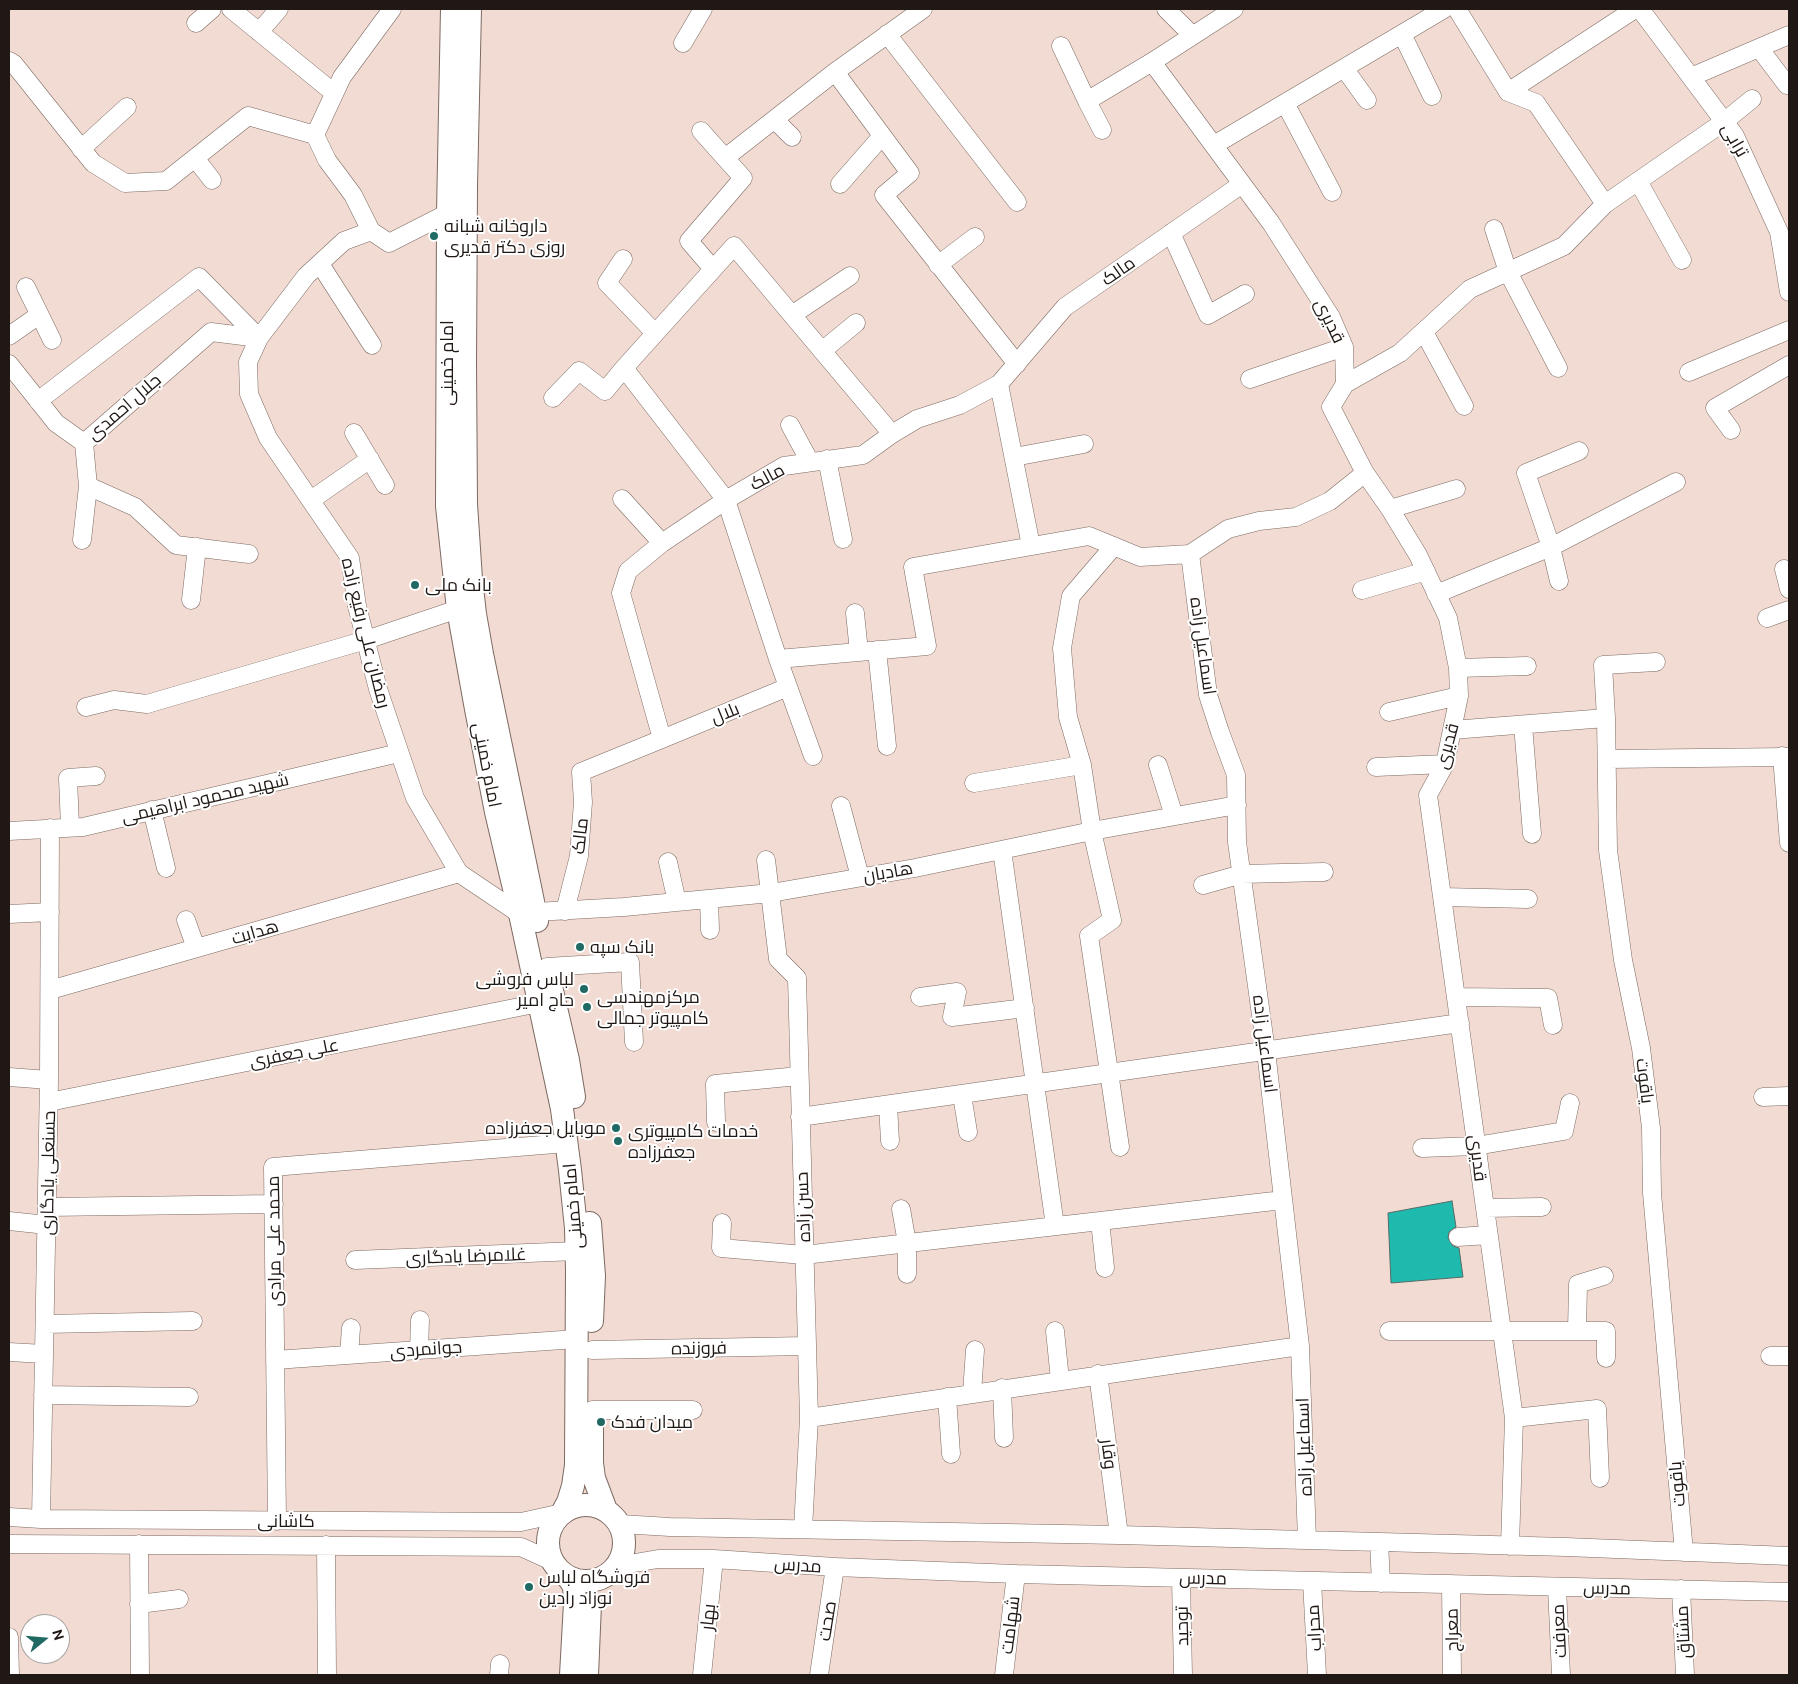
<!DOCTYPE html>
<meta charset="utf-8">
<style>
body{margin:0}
#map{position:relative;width:1798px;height:1684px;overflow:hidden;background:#f1dbd2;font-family:Ubuntu,sans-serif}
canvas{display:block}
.frame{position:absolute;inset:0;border:10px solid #201815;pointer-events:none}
.north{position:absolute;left:20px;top:1614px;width:50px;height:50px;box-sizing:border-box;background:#fff;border:1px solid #a6a3a1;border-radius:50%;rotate:73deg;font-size:14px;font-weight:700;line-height:20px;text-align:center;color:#201815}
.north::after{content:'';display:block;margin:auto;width:18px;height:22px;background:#206a63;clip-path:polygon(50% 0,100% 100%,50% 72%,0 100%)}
</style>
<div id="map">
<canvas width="1798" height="1684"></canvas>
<div class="frame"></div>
<div class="north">N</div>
</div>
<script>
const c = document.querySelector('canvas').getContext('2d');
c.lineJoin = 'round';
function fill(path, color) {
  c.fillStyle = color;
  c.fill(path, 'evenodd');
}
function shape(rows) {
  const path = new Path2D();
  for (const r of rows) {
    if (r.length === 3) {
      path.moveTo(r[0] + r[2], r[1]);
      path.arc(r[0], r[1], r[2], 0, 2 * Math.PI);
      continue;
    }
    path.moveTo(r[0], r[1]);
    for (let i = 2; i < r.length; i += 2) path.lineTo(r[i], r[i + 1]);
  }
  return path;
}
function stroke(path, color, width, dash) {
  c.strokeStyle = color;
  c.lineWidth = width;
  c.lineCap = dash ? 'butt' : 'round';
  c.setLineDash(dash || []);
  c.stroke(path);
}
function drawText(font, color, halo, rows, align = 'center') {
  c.font = font + ' Ubuntu,Cairo,sans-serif';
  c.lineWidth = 4;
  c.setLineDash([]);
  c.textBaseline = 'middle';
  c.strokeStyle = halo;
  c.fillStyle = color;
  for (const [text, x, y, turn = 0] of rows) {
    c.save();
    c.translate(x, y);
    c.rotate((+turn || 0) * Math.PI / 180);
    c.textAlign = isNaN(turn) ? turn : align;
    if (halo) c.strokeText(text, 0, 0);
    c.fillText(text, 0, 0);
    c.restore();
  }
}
const building = shape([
 [1452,1201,1456,1227,1449,1232,1448,1238,1453,1246,1459,1248,1463,1277,1391,1283,1388,1213,1452,1201]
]);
fill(building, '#1ebaad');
stroke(building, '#556b68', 1);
const minor = shape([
 [231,9,334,93],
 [1166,9,1192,35],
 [1457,9,1508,92,1536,103,1605,204],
 [1640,9,1735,136,1779,232,1789,292],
 [196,23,212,9],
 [259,32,279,9],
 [887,34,1017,202],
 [1402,34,1432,96],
 [683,43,703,9],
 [1061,46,1087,101],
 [1759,48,1787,85],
 [9,61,14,64,93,163,125,183,166,181,248,116,315,135],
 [1152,62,1271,223,1331,317,1344,347,1345,384,1331,407,1365,473,1390,509,1418,555,1448,618,1458,668,1459,696,1445,764,1428,795,1514,1418,1510,1546],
 [1344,68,1367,100],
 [835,72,923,9],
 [1691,77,1789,35],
 [1508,92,1635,9],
 [1285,103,1332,192],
 [775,120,792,137],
 [1102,130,1087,101,1152,62,1234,9],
 [701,131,743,178,689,241,713,269],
 [1214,145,1444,9],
 [81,149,127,107],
 [195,158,212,180],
 [725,158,835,72,910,173,884,195,1017,364],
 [1638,181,1682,260],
 [840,184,882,136],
 [448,213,389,243,371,231,344,241,306,276,259,338,248,362,249,394,268,438,350,558,357,606,378,689,415,798,459,873,520,914],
 [1494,229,1508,272,1558,368],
 [371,231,353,195,327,160,315,135,342,77,392,9],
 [1171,233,1208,315,1245,294],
 [623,259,607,283,655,333],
 [320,264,372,345],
 [938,265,975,237],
 [26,287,52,340],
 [792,315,850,276],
 [1424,332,1464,406],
 [9,336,39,315],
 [822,351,856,323],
 [9,364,56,423,84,443,211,332,259,338],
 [1689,372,1789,330],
 [1250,379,1344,347],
 [999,384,1031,546],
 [1345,384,1400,353,1470,289,1564,246,1605,204,1725,121,1752,99],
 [553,398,579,371,605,391,624,368],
 [38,401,199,277,259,338],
 [790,425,810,462],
 [1731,430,1715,408,1789,365],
 [354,433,385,485],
 [1014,457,1084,444],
 [827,459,843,539],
 [88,486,135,507,176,545,249,554],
 [622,499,662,543],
 [311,500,370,459],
 [1390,509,1456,489],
 [82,540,88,486,84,443],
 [1114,546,1071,596,1062,648,1068,717,1082,765,1092,831,1112,920,1089,936,1120,1147],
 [1190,554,1208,695,1220,732,1236,775,1237,842,1266,1051,1300,1346,1307,1540],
 [1784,569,1789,589],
 [1559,581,1551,547,1526,473,1579,451],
 [1362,590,1426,571],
 [1436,594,1551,547,1676,482],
 [191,600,197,547],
 [855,613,859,652],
 [1767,618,1789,610],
 [877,650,887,746],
 [778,659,927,646,913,567,1089,536,1140,557,1190,554,1228,529,1259,521,1296,517,1330,501,1365,473],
 [1656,662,1603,665,1606,718,1608,850,1623,960,1641,1048,1651,1128,1652,1193,1684,1552],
 [1458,668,1527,666],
 [86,707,114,700,147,704,366,640,458,609],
 [1389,712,1459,696],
 [1523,725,1532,834],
 [1452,730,1606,718],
 [662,739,788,687],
 [813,756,778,659,726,500,624,368,734,246,892,434],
 [1782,756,1789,843],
 [1607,759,1789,757],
 [1158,765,1174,816],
 [1376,767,1445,764],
 [974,783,1082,765],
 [841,806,860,877],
 [152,810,166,868],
 [70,827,68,778,96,776],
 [9,831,83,827,399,753],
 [1002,850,1055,1226],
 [766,860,778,959,797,978,809,1418,803,1529],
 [668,862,677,902],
 [1203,885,1242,874,1324,872],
 [1443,897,1528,899],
 [709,899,710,930],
 [565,911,579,856,583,802,581,772,662,739,621,593,628,571,662,543,726,500,784,466,863,455,892,434,917,419,960,405,999,384,1065,307,1242,184],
 [535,912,624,907,771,893,915,868,1092,831,1237,805],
 [9,914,50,912],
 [186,920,196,948],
 [547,967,630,962,634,1042],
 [50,990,459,873],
 [920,997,957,992,952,1017,1025,1008],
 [1456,997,1548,998,1553,1025],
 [9,1077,49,1080],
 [962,1095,968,1132],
 [1763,1097,1789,1096],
 [49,1102,539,1003],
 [888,1105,890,1141],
 [800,1117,1460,1023],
 [716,1122,715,1084,799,1076],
 [1422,1148,1476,1146,1564,1131,1570,1103],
 [47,1207,274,1204],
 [1485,1208,1542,1207],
 [901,1209,907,1243,907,1274],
 [9,1221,47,1225],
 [1100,1221,1105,1268],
 [722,1223,721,1248,804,1255,1283,1200],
 [1458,1237,1488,1235],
 [355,1260,577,1251],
 [45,1324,193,1321],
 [1055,1331,1060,1380],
 [1389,1331,1606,1331,1606,1358],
 [1577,1331,1578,1284,1604,1276],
 [419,1350,420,1320],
 [592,1350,806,1346],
 [9,1352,44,1354],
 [349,1355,351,1328],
 [1770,1356,1789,1356],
 [275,1360,577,1339],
 [1098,1374,1119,1535],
 [1002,1388,1004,1438],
 [972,1393,975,1350],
 [43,1395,189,1397],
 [947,1397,951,1454],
 [592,1410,693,1410],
 [809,1418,1300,1346],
 [1514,1418,1597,1409,1600,1478],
 [9,1517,41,1519,521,1522,562,1513],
 [41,1519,49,1080,50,828],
 [277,1521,273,1167,567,1143],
 [620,1524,670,1527,1119,1535,1566,1547,1789,1556],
 [1379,1542,1381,1583],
 [9,1544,521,1547,552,1561],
 [139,1544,140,1675],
 [326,1545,327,1675],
 [617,1566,658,1559,714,1559,835,1567,1016,1574,1789,1592],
 [1181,1578,1183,1675],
 [1312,1581,1317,1675],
 [1451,1584,1452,1675],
 [1557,1587,1561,1675],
 [1681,1589,1685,1675],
 [139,1604,179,1599],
 [9,1637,10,1675],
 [499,1675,500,1664],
 [702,1675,714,1559],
 [819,1675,835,1567],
 [1004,1675,1016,1574]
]);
const major = shape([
 [452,9,448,213,447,506,458,609,476,709,496,812,520,914,562,1109,570,1170,576,1228,577,1270,576,1465,573,1486,568,1502,562,1513],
 [470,9,466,186,465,364,466,504,471,579,475,614,482,654,537,921],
 [550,982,568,1060,574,1097],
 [590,1223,594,1276,592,1321],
 [592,1421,592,1463,594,1478,606,1510],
 [586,1543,38],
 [567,1576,574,1586,575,1603,571,1675],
 [587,1675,590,1604]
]);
stroke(minor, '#7d6a62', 19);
stroke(major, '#7d6a62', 24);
stroke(minor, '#fff', 18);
stroke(major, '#fff', 22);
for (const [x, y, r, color] of [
 [434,236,5,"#206a63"],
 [415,585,5,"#206a63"],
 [580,947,5,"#206a63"],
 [584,989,5,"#206a63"],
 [587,1007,5,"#206a63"],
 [616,1128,5,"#206a63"],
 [618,1141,5,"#206a63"],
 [601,1422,5,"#206a63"],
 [529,1587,5,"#206a63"]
]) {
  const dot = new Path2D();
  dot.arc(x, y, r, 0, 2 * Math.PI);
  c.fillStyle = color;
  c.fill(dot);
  stroke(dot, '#fff', 2);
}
drawText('18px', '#201815', '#fff', [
 ["ترابی",1735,140,60],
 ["مالک",1118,271,-35],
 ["قدیری",1330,321,64],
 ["امام خمینی",447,363,-90],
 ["جلال احمدی",124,407,-41],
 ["مالک",767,477,-28],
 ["رمضان علی رفیع زاده",366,633,76],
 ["اسماعیل زاده",1203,646,82],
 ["بلال",725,713,-22],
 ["قدیری",1447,746,-75],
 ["امام خمینی",487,765,79],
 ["شهید محمود ابراهیمی",205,798,-13],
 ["مالک",580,836,-84],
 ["هادیان",888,872,-10],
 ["هدایت",255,932,-16],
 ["اسماعیل زاده",1265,1044,83],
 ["علی جعفری",294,1053,-11],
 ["یاقوت",1645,1081,83],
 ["قدیری",1478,1158,83],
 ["حسنعلی یادگاری",48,1173,-89],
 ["امام خمینی",573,1206,-95],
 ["حسن زاده",803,1207,-92],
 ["محمد علی مرادی",274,1241,-91],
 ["غلامرضا یادگاری",466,1256,-2],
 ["فروزنده",699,1348,-1],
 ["جوانمردی",426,1349,-4],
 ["اسماعیل زاده",1304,1447,-92],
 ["وقار",1109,1454,83],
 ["یاقوت",1677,1484,-95],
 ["کاشانی",286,1521],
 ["مدرس",798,1565,4],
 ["مدرس",1203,1578,1],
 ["مدرس",1607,1588,1],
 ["بهار",708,1617,-84],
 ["صحت",827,1621,-81],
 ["شهامت",1010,1625,-83],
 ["توحید",1182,1626,-91],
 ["محراب",1314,1628,-93],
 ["معراج",1452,1630,-91],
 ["معرفت",1559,1631,-93],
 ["مشتاق",1683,1632,-93]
]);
drawText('18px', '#201815', '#fff', [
 ["داروخانه شبانه",444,226],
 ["روزی دکتر قدیری",444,247],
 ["بانک ملی",425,585],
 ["بانک سپه",590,947],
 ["لباس فروشی",574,979,"right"],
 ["حاج امیر",574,1000,"right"],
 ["مرکزمهندسی",597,997],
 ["کامپیوتر جمالی",597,1018],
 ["موبایل جعفرزاده",606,1128,"right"],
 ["خدمات کامپیوتری",628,1131],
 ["جعفرزاده",628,1152],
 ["میدان فدک",611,1422],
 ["فروشگاه لباس",539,1577],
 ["نوزاد رادین",539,1598]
], 'left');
</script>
